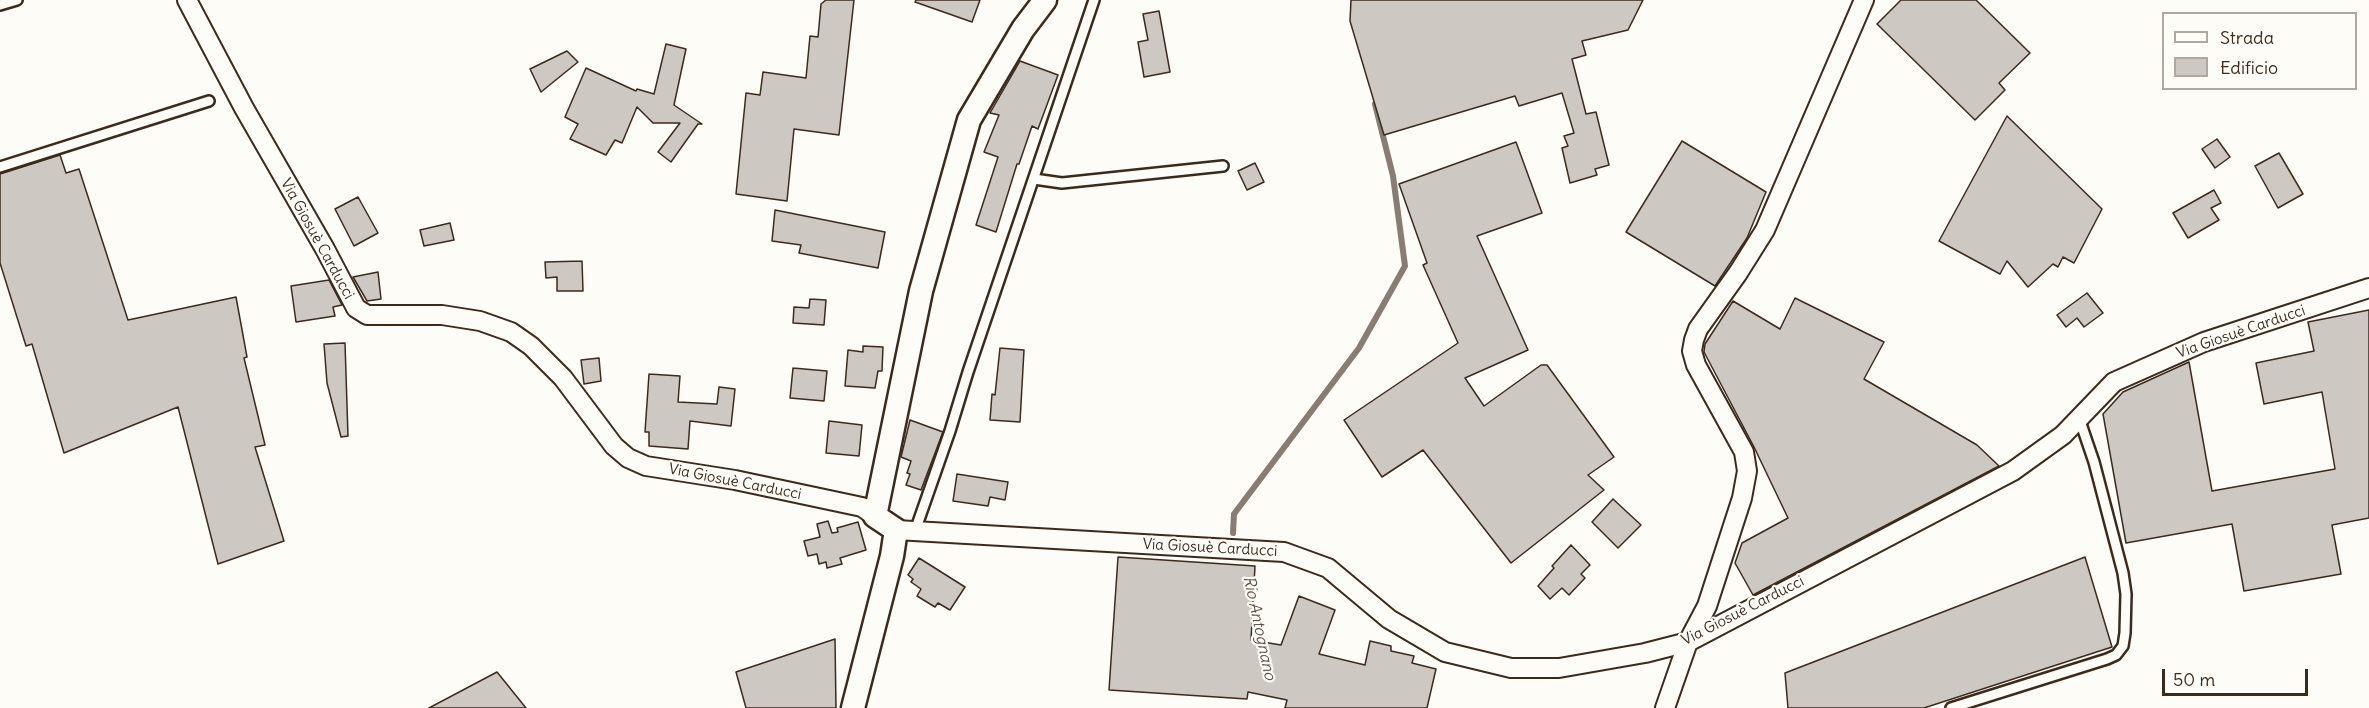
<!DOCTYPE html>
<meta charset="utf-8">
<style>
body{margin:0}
#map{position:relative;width:2369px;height:708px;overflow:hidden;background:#fdfcf7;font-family:Delius,sans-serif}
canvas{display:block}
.legend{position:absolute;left:2162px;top:12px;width:195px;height:78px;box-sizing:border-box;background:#fdfcf7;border:2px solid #afa8a0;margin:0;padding:8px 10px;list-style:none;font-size:18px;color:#3b2a1e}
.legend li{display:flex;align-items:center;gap:12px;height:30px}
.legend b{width:30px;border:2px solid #afa8a0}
.scale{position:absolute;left:2162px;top:669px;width:146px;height:27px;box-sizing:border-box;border:3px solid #3b2a1e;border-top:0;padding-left:8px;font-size:18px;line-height:21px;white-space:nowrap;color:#3b2a1e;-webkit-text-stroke:4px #fdfcf7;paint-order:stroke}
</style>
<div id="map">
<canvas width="2369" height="708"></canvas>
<ul class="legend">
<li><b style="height:8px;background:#fdfcf7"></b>Strada</li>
<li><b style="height:16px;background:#cdc8c2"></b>Edificio</li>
</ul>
<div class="scale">50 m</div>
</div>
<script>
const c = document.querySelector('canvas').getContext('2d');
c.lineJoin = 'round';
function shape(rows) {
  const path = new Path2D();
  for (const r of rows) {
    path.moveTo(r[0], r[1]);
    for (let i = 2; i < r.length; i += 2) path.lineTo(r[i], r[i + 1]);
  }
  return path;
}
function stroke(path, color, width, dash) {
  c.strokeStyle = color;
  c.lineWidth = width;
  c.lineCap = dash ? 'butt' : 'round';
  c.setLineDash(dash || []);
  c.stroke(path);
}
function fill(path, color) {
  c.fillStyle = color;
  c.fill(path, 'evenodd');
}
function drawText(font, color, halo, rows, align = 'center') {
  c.font = font + ' Delius,sans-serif';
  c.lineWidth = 4.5;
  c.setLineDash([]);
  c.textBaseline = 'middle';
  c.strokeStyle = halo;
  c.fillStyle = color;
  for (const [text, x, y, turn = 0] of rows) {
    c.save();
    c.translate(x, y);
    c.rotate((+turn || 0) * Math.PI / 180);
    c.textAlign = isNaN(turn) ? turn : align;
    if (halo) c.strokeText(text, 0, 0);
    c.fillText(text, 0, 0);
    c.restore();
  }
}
stroke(shape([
 [1233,533,1234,514,1359,348,1405,266,1393,176,1375,104]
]), '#887d74', 6);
const building = shape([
 [826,0,854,0,839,135,794,129,787,201,736,194,746,93,760,95,763,72,806,78,810,36,818,37,821,4,826,0],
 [916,0,980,0,972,22,915,2,916,0],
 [1351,0,1643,0,1628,30,1582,41,1586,55,1572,59,1586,114,1596,112,1609,165,1595,169,1597,175,1570,183,1562,148,1568,146,1564,136,1574,133,1562,93,1519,106,1515,96,1384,135,1350,21,1351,0],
 [1901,0,1976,0,2030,53,1999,83,2005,90,1975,120,1877,24,1901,0],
 [1159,11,1170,72,1144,77,1138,42,1148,40,1143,14,1159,11],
 [666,44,686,49,674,105,702,124,698,124,671,162,658,152,680,123,653,123,637,107,622,143,615,140,606,155,570,139,578,124,565,117,586,68,636,91,637,89,654,94,666,44],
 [567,51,578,62,541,92,530,69,567,51],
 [1020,61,1058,75,1038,129,1032,126,1019,164,1017,164,996,232,976,225,998,157,984,152,999,115,990,113,1020,61],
 [2007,116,2102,209,2074,263,2063,257,2058,267,2053,264,2028,287,2007,261,2000,274,1939,241,2007,116],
 [2217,139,2230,157,2215,168,2202,149,2217,139],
 [1682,141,1766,192,1747,238,1715,286,1626,232,1682,141],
 [1516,142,1542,213,1477,236,1528,350,1465,378,1484,406,1541,365,1547,365,1614,457,1588,475,1604,490,1511,563,1423,450,1382,477,1344,420,1458,343,1423,265,1427,263,1399,184,1516,142],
 [2279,153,2303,194,2278,208,2255,166,2279,153],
 [60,155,66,173,79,169,128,320,236,297,247,357,244,358,265,445,255,447,284,541,218,564,178,407,64,453,32,344,26,346,0,263,0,174,60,155],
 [1255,163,1264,182,1247,190,1238,171,1255,163],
 [2214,190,2221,203,2211,208,2219,220,2188,238,2173,213,2214,190],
 [358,197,378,233,354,246,335,209,358,197],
 [775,210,885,232,878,268,799,253,801,245,772,241,775,210],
 [450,223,454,240,424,246,420,230,450,223],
 [582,261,583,291,557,291,557,277,546,278,545,262,582,261],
 [378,272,381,299,367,301,353,277,378,272],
 [329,280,342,305,333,307,335,316,296,322,291,286,329,280],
 [2087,293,2103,313,2084,327,2077,318,2066,327,2057,315,2087,293],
 [1795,298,1884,342,1864,379,1977,445,1999,466,1753,595,1735,563,1742,543,1788,518,1754,447,1704,352,1705,344,1733,301,1780,329,1795,298],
 [810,299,826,300,824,325,793,323,794,307,809,308,810,299],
 [2369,310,2369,518,2332,525,2341,574,2244,591,2232,524,2126,543,2103,414,2123,392,2189,362,2212,491,2335,469,2322,392,2264,404,2256,363,2314,351,2308,322,2369,310],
 [345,343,348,436,341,437,327,383,324,344,345,343],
 [863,346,883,347,882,371,878,371,875,388,845,386,848,350,863,352,863,346],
 [1000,348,1024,350,1020,422,990,420,992,394,995,395,1000,348],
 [599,358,601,381,584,384,581,360,599,358],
 [793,368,827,371,824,401,790,398,793,368],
 [649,374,680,376,678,402,717,404,719,387,735,389,731,426,690,421,688,449,649,446,649,432,645,432,649,374],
 [910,420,943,432,921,490,906,485,910,474,907,473,911,461,901,457,910,420],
 [829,421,862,425,859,456,826,453,829,421],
 [957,474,1008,482,1005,500,990,497,988,506,953,501,957,474],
 [1613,499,1641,525,1618,548,1592,522,1613,499],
 [828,521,832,533,838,532,837,528,858,522,866,550,840,558,842,564,827,568,826,562,819,564,817,554,808,556,804,541,820,537,817,524,828,521],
 [1571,545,1590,565,1581,574,1585,578,1569,595,1562,588,1550,599,1538,586,1554,568,1552,566,1571,545],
 [1118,557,1255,566,1251,640,1281,645,1299,596,1335,610,1319,654,1365,665,1370,641,1391,646,1391,651,1414,656,1412,663,1436,669,1427,708,1285,708,1287,700,1248,692,1247,699,1109,690,1118,557],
 [2085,557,2112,647,1924,708,1788,708,1785,673,2085,557],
 [919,558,965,587,950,610,938,603,935,607,917,596,921,589,911,582,913,579,908,575,919,558],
 [835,639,836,708,746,708,736,672,835,639],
 [497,672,526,708,429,708,497,672]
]);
fill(building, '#cdc8c2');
stroke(building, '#3b2a1e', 1.5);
const service = shape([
 [0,5,17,0],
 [0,167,209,101],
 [1034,179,1062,183,1223,166],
 [915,531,950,431,968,372,1094,0],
 [1951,708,2107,659,2116,655,2123,646,2125,633,2126,594,2123,573,2094,462,2079,418]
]);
const minor = shape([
 [187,0,244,108,325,249,356,308,367,315,442,315,480,321,511,332,531,346,563,378,614,446,628,458,646,466,735,480,862,507,875,516],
 [896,530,1284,552,1328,568,1389,619,1445,652,1511,668,1559,668,1645,653,1688,642,2013,471,2063,435,2114,382,2204,342,2369,288],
 [1665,708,1688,642,1707,606,1742,498,1747,471,1744,452,1696,365,1692,351,1694,340,1698,329,1738,273,1765,230,1864,0]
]);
const tertiary = shape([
 [853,708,892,556,896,530,875,516,921,291,969,120,1023,29,1045,0]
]);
stroke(service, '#3b2a1e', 14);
stroke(minor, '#3b2a1e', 22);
stroke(tertiary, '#3b2a1e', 27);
stroke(service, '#fdfcf7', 9);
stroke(minor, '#fdfcf7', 18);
stroke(tertiary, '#fdfcf7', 22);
drawText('15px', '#3b2a1e', '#fdfcf7', [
 ["Via Giosuè Carducci",317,239,61],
 ["Via Giosuè Carducci",2241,332,-19],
 ["Via Giosuè Carducci",735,482,11],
 ["Via Giosuè Carducci",1210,548,3],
 ["Via Giosuè Carducci",1743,611,-27]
]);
drawText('italic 16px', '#615349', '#fdfcf7', [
 ["Rio Antognano",1259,628,78]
]);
</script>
